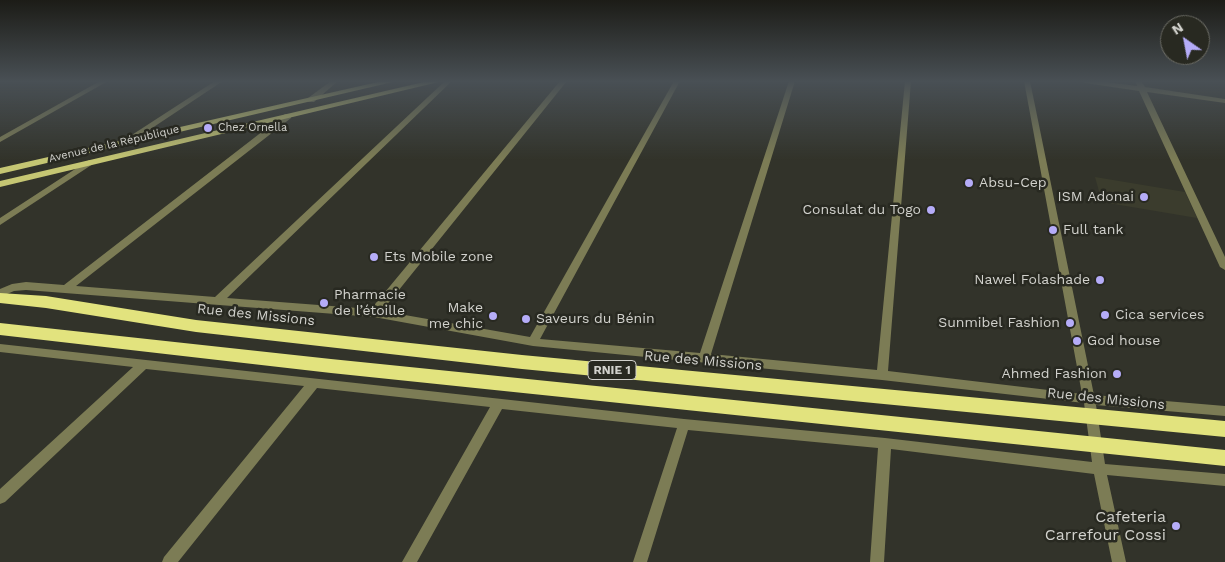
<!DOCTYPE html>
<meta charset="utf-8">
<style>
body{margin:0}
#map{position:relative;width:1225px;height:562px;overflow:hidden;background:#32332a;font-family:"Work Sans",sans-serif}
canvas{display:block}
.north{position:absolute;left:1160px;top:15px;width:50px;height:50px;box-sizing:border-box;background:#282921;border:1px solid #6c6c65;border-radius:50%;rotate:327deg;font-size:14px;font-weight:700;line-height:20px;text-align:center;color:#d1d1cc}
.north::after{content:'';display:block;margin:auto;width:18px;height:22px;background:#b5acf8;clip-path:polygon(50% 0,100% 100%,50% 72%,0 100%)}
</style>
<div id="map">
<canvas width="1225" height="562"></canvas>
<div class="north">N</div>
</div>
<script>
const c = document.querySelector('canvas').getContext('2d');
c.lineJoin = 'round';
function fill(path, color) {
  c.fillStyle = color;
  c.fill(path, 'evenodd');
}
function shape(rows) {
  const path = new Path2D();
  for (const r of rows) {
    path.moveTo(r[0], r[1]);
    for (let i = 2; i < r.length; i += 2) path.lineTo(r[i], r[i + 1]);
  }
  return path;
}
function stroke(path, color, width, dash) {
  c.strokeStyle = color;
  c.lineWidth = width;
  c.lineCap = dash ? 'butt' : 'round';
  c.setLineDash(dash || []);
  c.stroke(path);
}
function drawText(font, color, halo, rows, align = 'center') {
  c.font = font + ' "Work Sans",sans-serif';
  c.lineWidth = 5;
  c.setLineDash([]);
  c.textBaseline = 'middle';
  c.strokeStyle = halo;
  c.fillStyle = color;
  for (const [text, x, y, turn = 0] of rows) {
    c.save();
    c.translate(x, y);
    c.rotate((+turn || 0) * Math.PI / 180);
    c.textAlign = isNaN(turn) ? turn : align;
    if (halo) c.strokeText(text, 0, 0);
    c.fillText(text, 0, 0);
    c.restore();
  }
}
fill(shape([
 [1095,177,1185,192,1197,218,1102,202]
]), '#3b3c2d');
fill(shape([
 [100,81,108,81,0,142,0,137,100,81],
 [215,81,223,81,128,144,122,144,121,142,215,81],
 [331,81,338,81,314,102,308,102,308,98,331,81],
 [445,81,452,81,227,298,371,309,560,81,567,81,382,311,530,337,674,81,680,81,540,339,700,353,789,81,795,81,711,354,877,370,905,81,911,81,888,371,1082,394,1024,81,1030,81,1094,395,1225,406,1225,416,1096,405,1105,464,1225,474,1225,486,1107,475,1126,562,1112,562,1094,474,891,449,884,562,870,562,878,448,688,430,647,562,633,562,677,428,502,409,417,562,402,562,490,407,317,388,178,562,162,562,164,557,304,386,146,369,5,502,0,504,0,489,133,367,0,352,0,344,684,419,885,438,1092,462,1084,403,882,380,533,346,374,317,26,290,14,291,0,297,0,289,12,284,26,282,64,285,285,114,291,114,291,118,76,286,215,297,445,81],
 [1082,81,1099,81,1137,86,1135,81,1141,81,1145,87,1225,99,1225,103,1147,92,1225,257,1225,270,1220,267,1139,91,1085,83,1082,81],
 [89,160,95,160,96,162,0,225,0,218,89,160]
]), '#7c7c55');
fill(shape([
 [382,81,397,81,0,174,0,168,382,81],
 [428,81,443,81,0,187,0,181,428,81]
]), '#c5c673');
fill(shape([
 [0,293,46,296,196,320,522,355,1225,421,1225,437,522,369,196,332,46,308,0,303,0,293],
 [0,323,331,359,1225,450,1225,466,331,373,0,335,0,323]
]), '#e2e37e');
const sky = c.createLinearGradient(0, 0, 0, 160);
sky.addColorStop(0, '#1c1c17');
sky.addColorStop(0.51, '#495055');
sky.addColorStop(1, '#49505500');
c.fillStyle = sky;
c.fillRect(0, 0, 1225, 160);
for (const [x, y, r, color] of [
 [208,128,5,"#b5acf8"],
 [969,183,5,"#b5acf8"],
 [1144,197,5,"#b5acf8"],
 [931,210,5,"#b5acf8"],
 [1053,230,5,"#b5acf8"],
 [374,257,5,"#b5acf8"],
 [1100,280,5,"#b5acf8"],
 [324,303,5,"#b5acf8"],
 [1105,315,5,"#b5acf8"],
 [493,316,5,"#b5acf8"],
 [526,319,5,"#b5acf8"],
 [1070,323,5,"#b5acf8"],
 [1077,341,5,"#b5acf8"],
 [1117,374,5,"#b5acf8"],
 [1176,526,5,"#b5acf8"]
]) {
  const dot = new Path2D();
  dot.arc(x, y, r, 0, 2 * Math.PI);
  c.fillStyle = color;
  c.fill(dot);
  stroke(dot, '#282921', 2);
}
drawText('11px', '#d1d1cc', '#282921', [
 ["Chez Ornella",218,128]
], 'left');
drawText('11px', '#d1d1cc', '#282921', [
 ["Avenue de la République",114,144,-13]
]);
for (const [x, y, w] of [
 [612,370,48]
]) {
  const box = new Path2D();
  box.roundRect(x - w / 2, y - 9.5, w, 19, 4);
  c.fillStyle = '#282921';
  c.fill(box);
  stroke(box, '#d1d1cc', 1);
}
drawText('bold 12px', '#d1d1cc', null, [
 ["RNIE 1",612,370]
]);
drawText('14px', '#d1d1cc', '#282921', [
 ["Absu-Cep",979,183],
 ["ISM Adonai",1134,197,"right"],
 ["Consulat du Togo",921,210,"right"],
 ["Full tank",1063,230],
 ["Ets Mobile zone",384,257],
 ["Nawel Folashade",1090,280,"right"],
 ["Pharmacie",334,295],
 ["de l’étoille",334,311],
 ["Make",483,308,"right"],
 ["me chic",483,324,"right"],
 ["Cica services",1115,315],
 ["Saveurs du Bénin",536,319],
 ["Sunmibel Fashion",1060,323,"right"],
 ["God house",1087,341],
 ["Ahmed Fashion",1107,374,"right"]
], 'left');
drawText('14px', '#d1d1cc', '#282921', [
 ["Rue des Missions",256,315,6],
 ["Rue des Missions",703,361,5],
 ["Rue des Missions",1106,399,6]
]);
drawText('16px', '#d1d1cc', '#282921', [
 ["Cafeteria",1166,517],
 ["Carrefour Cossi",1166,535]
], 'right');
</script>
